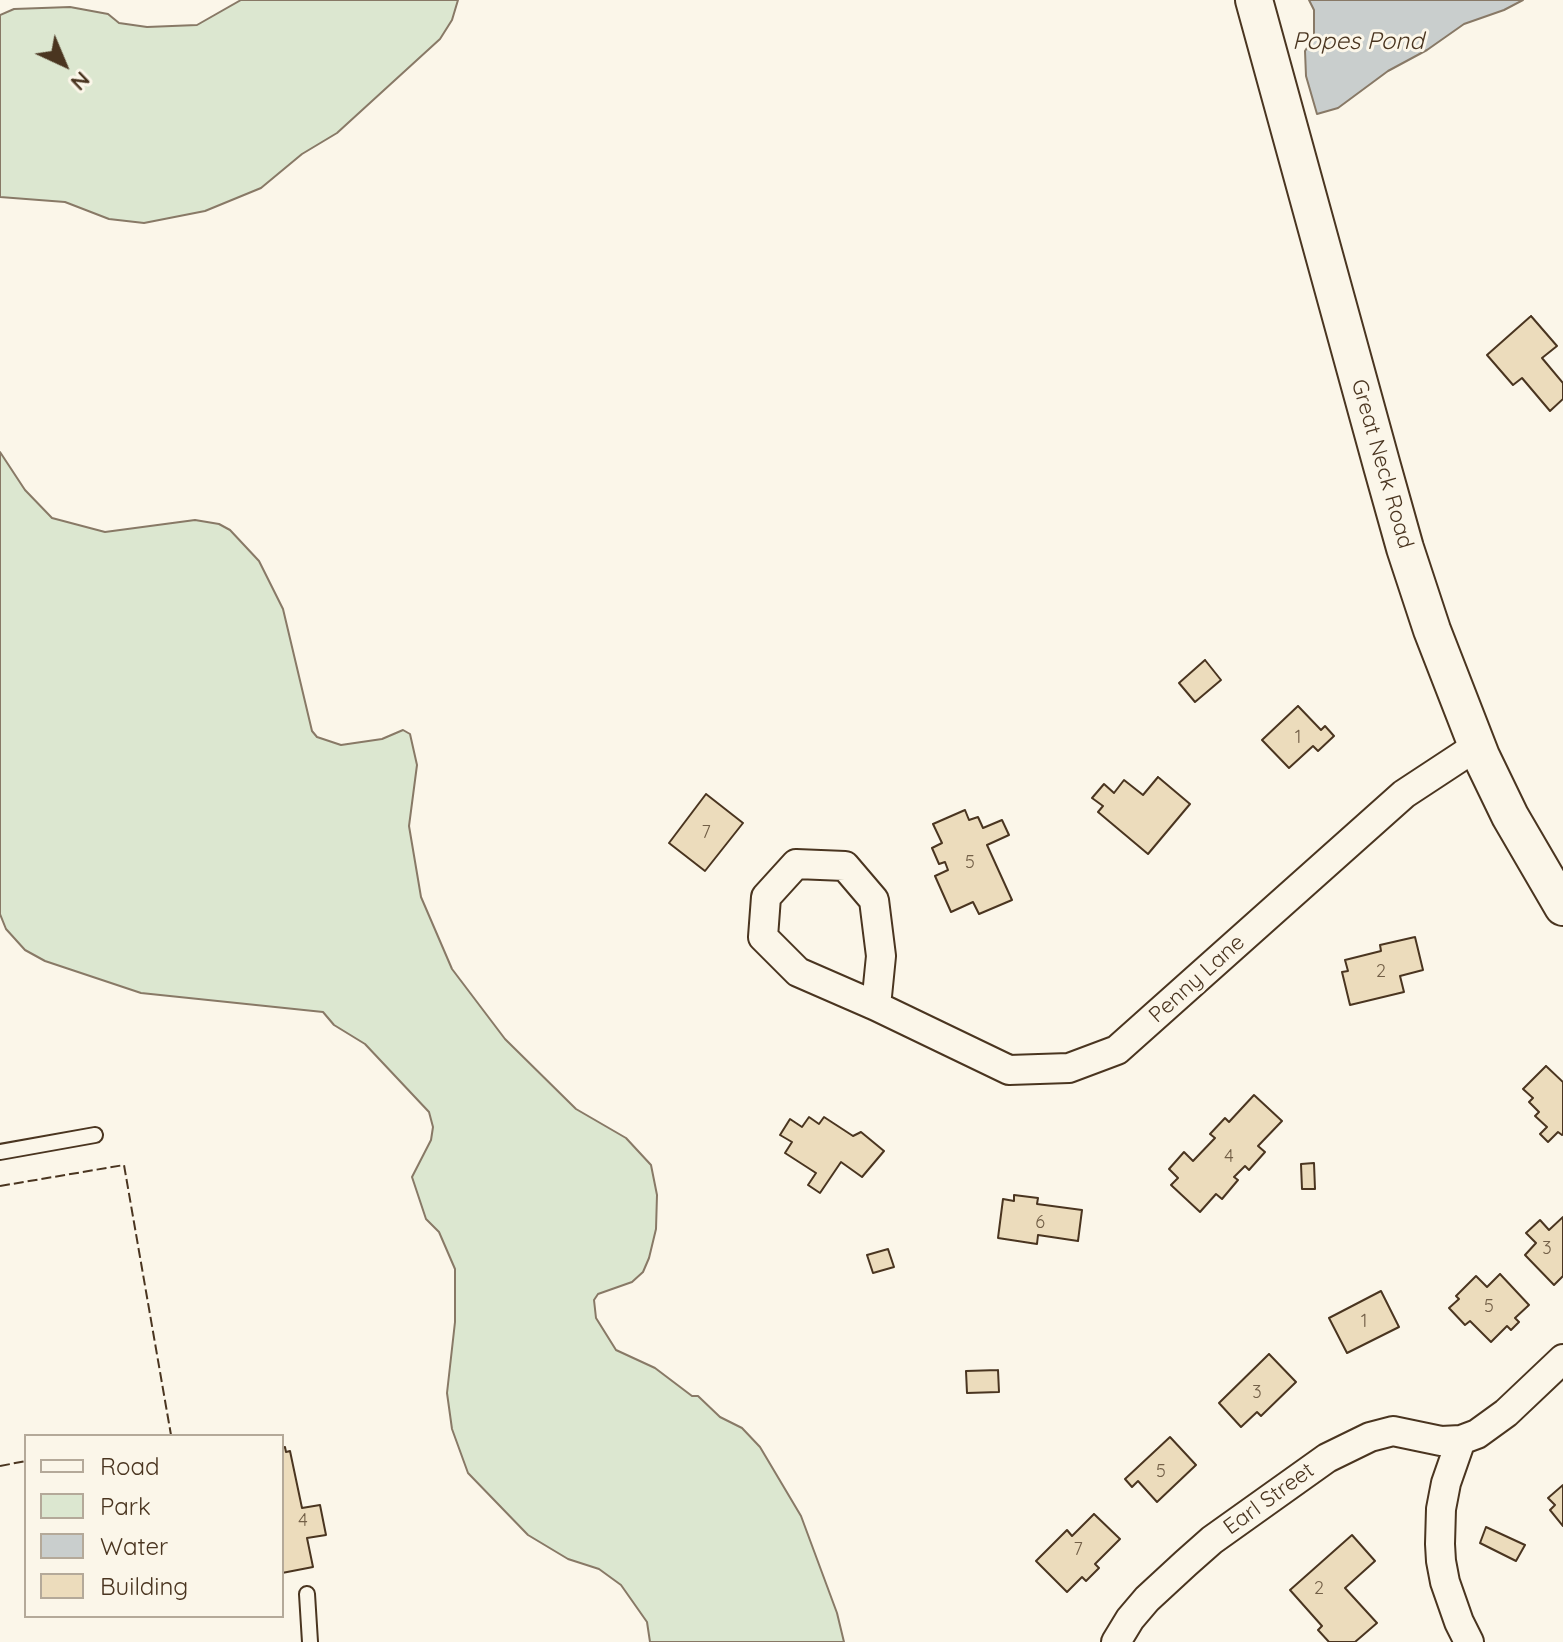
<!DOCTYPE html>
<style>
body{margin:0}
#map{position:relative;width:1563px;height:1642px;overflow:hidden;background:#fbf6e9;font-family:Quicksand,sans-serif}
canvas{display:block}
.legend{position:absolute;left:24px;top:1434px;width:260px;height:184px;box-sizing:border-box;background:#fbf6e9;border:2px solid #b4a999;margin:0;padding:10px 14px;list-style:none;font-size:24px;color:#4a3520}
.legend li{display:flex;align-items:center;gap:16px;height:40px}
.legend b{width:40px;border:2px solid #b4a999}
.north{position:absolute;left:24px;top:24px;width:80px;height:80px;-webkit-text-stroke:6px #fbf6e9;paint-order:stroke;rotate:136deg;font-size:22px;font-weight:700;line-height:32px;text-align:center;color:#4a3520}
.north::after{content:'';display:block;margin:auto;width:28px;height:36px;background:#4a3520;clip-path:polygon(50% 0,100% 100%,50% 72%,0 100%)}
</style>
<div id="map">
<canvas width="1563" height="1642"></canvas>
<ul class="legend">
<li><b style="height:10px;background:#fbf6e9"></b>Road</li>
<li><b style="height:22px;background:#dce7d0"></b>Park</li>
<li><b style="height:22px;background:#c9cecd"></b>Water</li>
<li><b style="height:22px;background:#ecdcbc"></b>Building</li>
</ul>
<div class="north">N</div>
</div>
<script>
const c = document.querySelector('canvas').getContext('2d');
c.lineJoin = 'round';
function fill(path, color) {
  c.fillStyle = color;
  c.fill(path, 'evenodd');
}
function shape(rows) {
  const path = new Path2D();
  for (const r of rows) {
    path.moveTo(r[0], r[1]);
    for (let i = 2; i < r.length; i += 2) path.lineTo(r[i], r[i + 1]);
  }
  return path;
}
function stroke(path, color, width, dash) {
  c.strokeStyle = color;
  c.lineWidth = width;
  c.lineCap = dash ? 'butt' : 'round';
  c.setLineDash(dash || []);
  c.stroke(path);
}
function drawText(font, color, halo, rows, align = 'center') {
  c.font = font + ' Quicksand,sans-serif';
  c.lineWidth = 6;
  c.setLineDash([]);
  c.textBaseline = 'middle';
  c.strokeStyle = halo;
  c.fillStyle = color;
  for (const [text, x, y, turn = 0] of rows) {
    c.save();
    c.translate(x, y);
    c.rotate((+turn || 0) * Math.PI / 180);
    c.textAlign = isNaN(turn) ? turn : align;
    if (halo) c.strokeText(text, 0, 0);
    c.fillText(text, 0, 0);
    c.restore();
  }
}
const green = shape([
 [241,0,458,0,452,20,440,39,337,133,302,154,261,188,205,211,144,223,109,219,65,202,0,197,0,15,14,9,70,7,108,14,119,23,147,27,197,25,241,0],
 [0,452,25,490,52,518,105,532,195,520,219,524,230,530,259,561,283,609,312,731,317,737,341,745,382,739,403,730,410,734,417,765,409,826,421,897,452,969,505,1039,576,1109,626,1138,651,1165,657,1195,656,1229,649,1258,643,1272,632,1282,598,1294,594,1300,596,1318,616,1350,655,1368,692,1396,698,1396,720,1417,742,1428,760,1447,801,1516,837,1613,844,1642,650,1642,647,1622,621,1585,599,1569,568,1559,528,1535,468,1473,452,1429,447,1393,455,1322,455,1269,439,1232,426,1219,412,1177,431,1140,433,1127,429,1112,365,1044,334,1025,323,1012,141,993,45,961,25,950,6,929,0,914,0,452]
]);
fill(green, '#dce7d0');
stroke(green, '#887966', 2);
const water = shape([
 [1309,0,1523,0,1504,10,1464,24,1427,50,1388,71,1338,108,1317,114,1306,76,1305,51,1314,37,1314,10,1309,0]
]);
fill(water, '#c9cecd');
stroke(water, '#887966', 2);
const building = shape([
 [1531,316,1557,346,1542,358,1563,383,1563,399,1550,411,1522,378,1513,385,1487,355,1531,316],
 [1205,660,1221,680,1195,702,1179,683,1205,660],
 [1298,706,1321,730,1325,726,1334,736,1318,751,1313,746,1289,768,1262,740,1298,706],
 [1158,777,1190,804,1148,854,1098,812,1103,806,1092,798,1104,784,1114,793,1124,780,1143,795,1158,777],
 [706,794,743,823,705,871,669,843,706,794],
 [965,810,969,820,978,817,983,828,1002,820,1009,835,987,845,1012,900,979,914,973,902,951,912,935,876,948,870,945,862,939,864,932,848,942,843,933,824,965,810],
 [1415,937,1423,970,1400,976,1404,992,1350,1005,1342,972,1348,971,1345,960,1381,951,1380,945,1415,937],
 [1546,1066,1563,1082,1563,1134,1562,1135,1558,1132,1548,1142,1540,1134,1547,1127,1535,1116,1539,1112,1529,1102,1533,1098,1523,1089,1546,1066],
 [1254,1095,1282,1121,1258,1146,1265,1152,1249,1170,1245,1166,1234,1177,1238,1180,1222,1199,1216,1194,1200,1212,1171,1185,1178,1178,1169,1169,1184,1152,1193,1161,1215,1138,1210,1134,1225,1118,1229,1122,1254,1095],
 [809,1117,819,1124,824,1117,853,1136,861,1132,884,1151,862,1177,841,1162,820,1193,808,1185,816,1173,785,1153,792,1142,780,1135,790,1119,802,1127,809,1117],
 [1314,1163,1315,1189,1302,1189,1301,1164,1314,1163],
 [1014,1195,1038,1198,1037,1204,1082,1210,1078,1241,1038,1235,1037,1244,998,1238,1003,1199,1014,1201,1014,1195],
 [1563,1217,1563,1276,1554,1285,1525,1255,1536,1243,1526,1233,1540,1220,1549,1230,1563,1217],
 [888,1249,894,1267,873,1273,867,1255,888,1249],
 [1500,1274,1529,1305,1515,1318,1519,1322,1511,1330,1507,1326,1491,1342,1470,1321,1465,1325,1449,1308,1459,1299,1456,1296,1476,1276,1487,1287,1500,1274],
 [1381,1291,1399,1327,1347,1353,1329,1318,1381,1291],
 [1269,1354,1296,1382,1261,1416,1257,1412,1241,1427,1219,1403,1269,1354],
 [998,1370,999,1392,967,1393,966,1371,998,1370],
 [1170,1437,1196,1465,1157,1502,1138,1481,1132,1487,1125,1479,1170,1437],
 [285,1447,286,1452,290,1451,302,1508,320,1505,326,1535,307,1538,313,1567,282,1573,282,1448,285,1447],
 [1563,1485,1563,1526,1550,1510,1555,1505,1548,1498,1563,1485],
 [1094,1514,1120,1539,1095,1564,1099,1568,1086,1581,1082,1577,1067,1592,1036,1561,1067,1530,1072,1536,1094,1514],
 [1486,1527,1525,1545,1516,1561,1480,1543,1486,1527],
 [1352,1535,1375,1561,1345,1588,1377,1623,1355,1642,1329,1642,1318,1630,1322,1626,1290,1590,1352,1535]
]);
fill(building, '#ecdcbc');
stroke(building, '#4a3520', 2);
const service = shape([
 [0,1152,95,1135],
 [307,1594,310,1642]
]);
const minor = shape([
 [876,1006,881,956,874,900,845,866,796,864,766,897,763,937,798,972,876,1006,1009,1070,1069,1068,1117,1050,1404,794,1477,746],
 [1461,1440,1446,1483,1441,1509,1440,1544,1441,1561,1445,1582,1459,1622,1469,1642],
 [1116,1642,1130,1619,1147,1599,1186,1563,1212,1540,1327,1458,1370,1437,1393,1431,1441,1441,1461,1440,1477,1434,1506,1413,1563,1359]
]);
const tertiary = shape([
 [1254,0,1382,466,1405,548,1432,630,1481,756,1510,816,1563,907]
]);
stroke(service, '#4a3520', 18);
stroke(minor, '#4a3520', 32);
stroke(tertiary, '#4a3520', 40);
stroke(service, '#fbf6e9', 14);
stroke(minor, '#fbf6e9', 28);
stroke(tertiary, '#fbf6e9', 36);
stroke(shape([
 [0,1186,124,1165,171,1435,167,1436],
 [0,1466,26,1461]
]), '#4a3520', 2, [10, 4]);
drawText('18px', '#725f47', null, [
 ["1",1298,738],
 ["7",706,833],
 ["5",970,863],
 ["2",1381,972],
 ["4",1229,1157],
 ["6",1040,1223],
 ["3",1547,1249],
 ["5",1489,1307],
 ["1",1364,1322],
 ["3",1257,1393],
 ["5",1161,1472],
 ["4",303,1521],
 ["7",1078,1550],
 ["2",1319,1589]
]);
drawText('22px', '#4a3520', '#fbf6e9', [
 ["Great Neck Road",1382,464,74],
 ["Penny Lane",1197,979,-42],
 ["Earl Street",1269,1499,-36]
]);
drawText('italic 24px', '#4a3520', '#fbf6e9', [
 ["Popes Pond",1358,42]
]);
</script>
